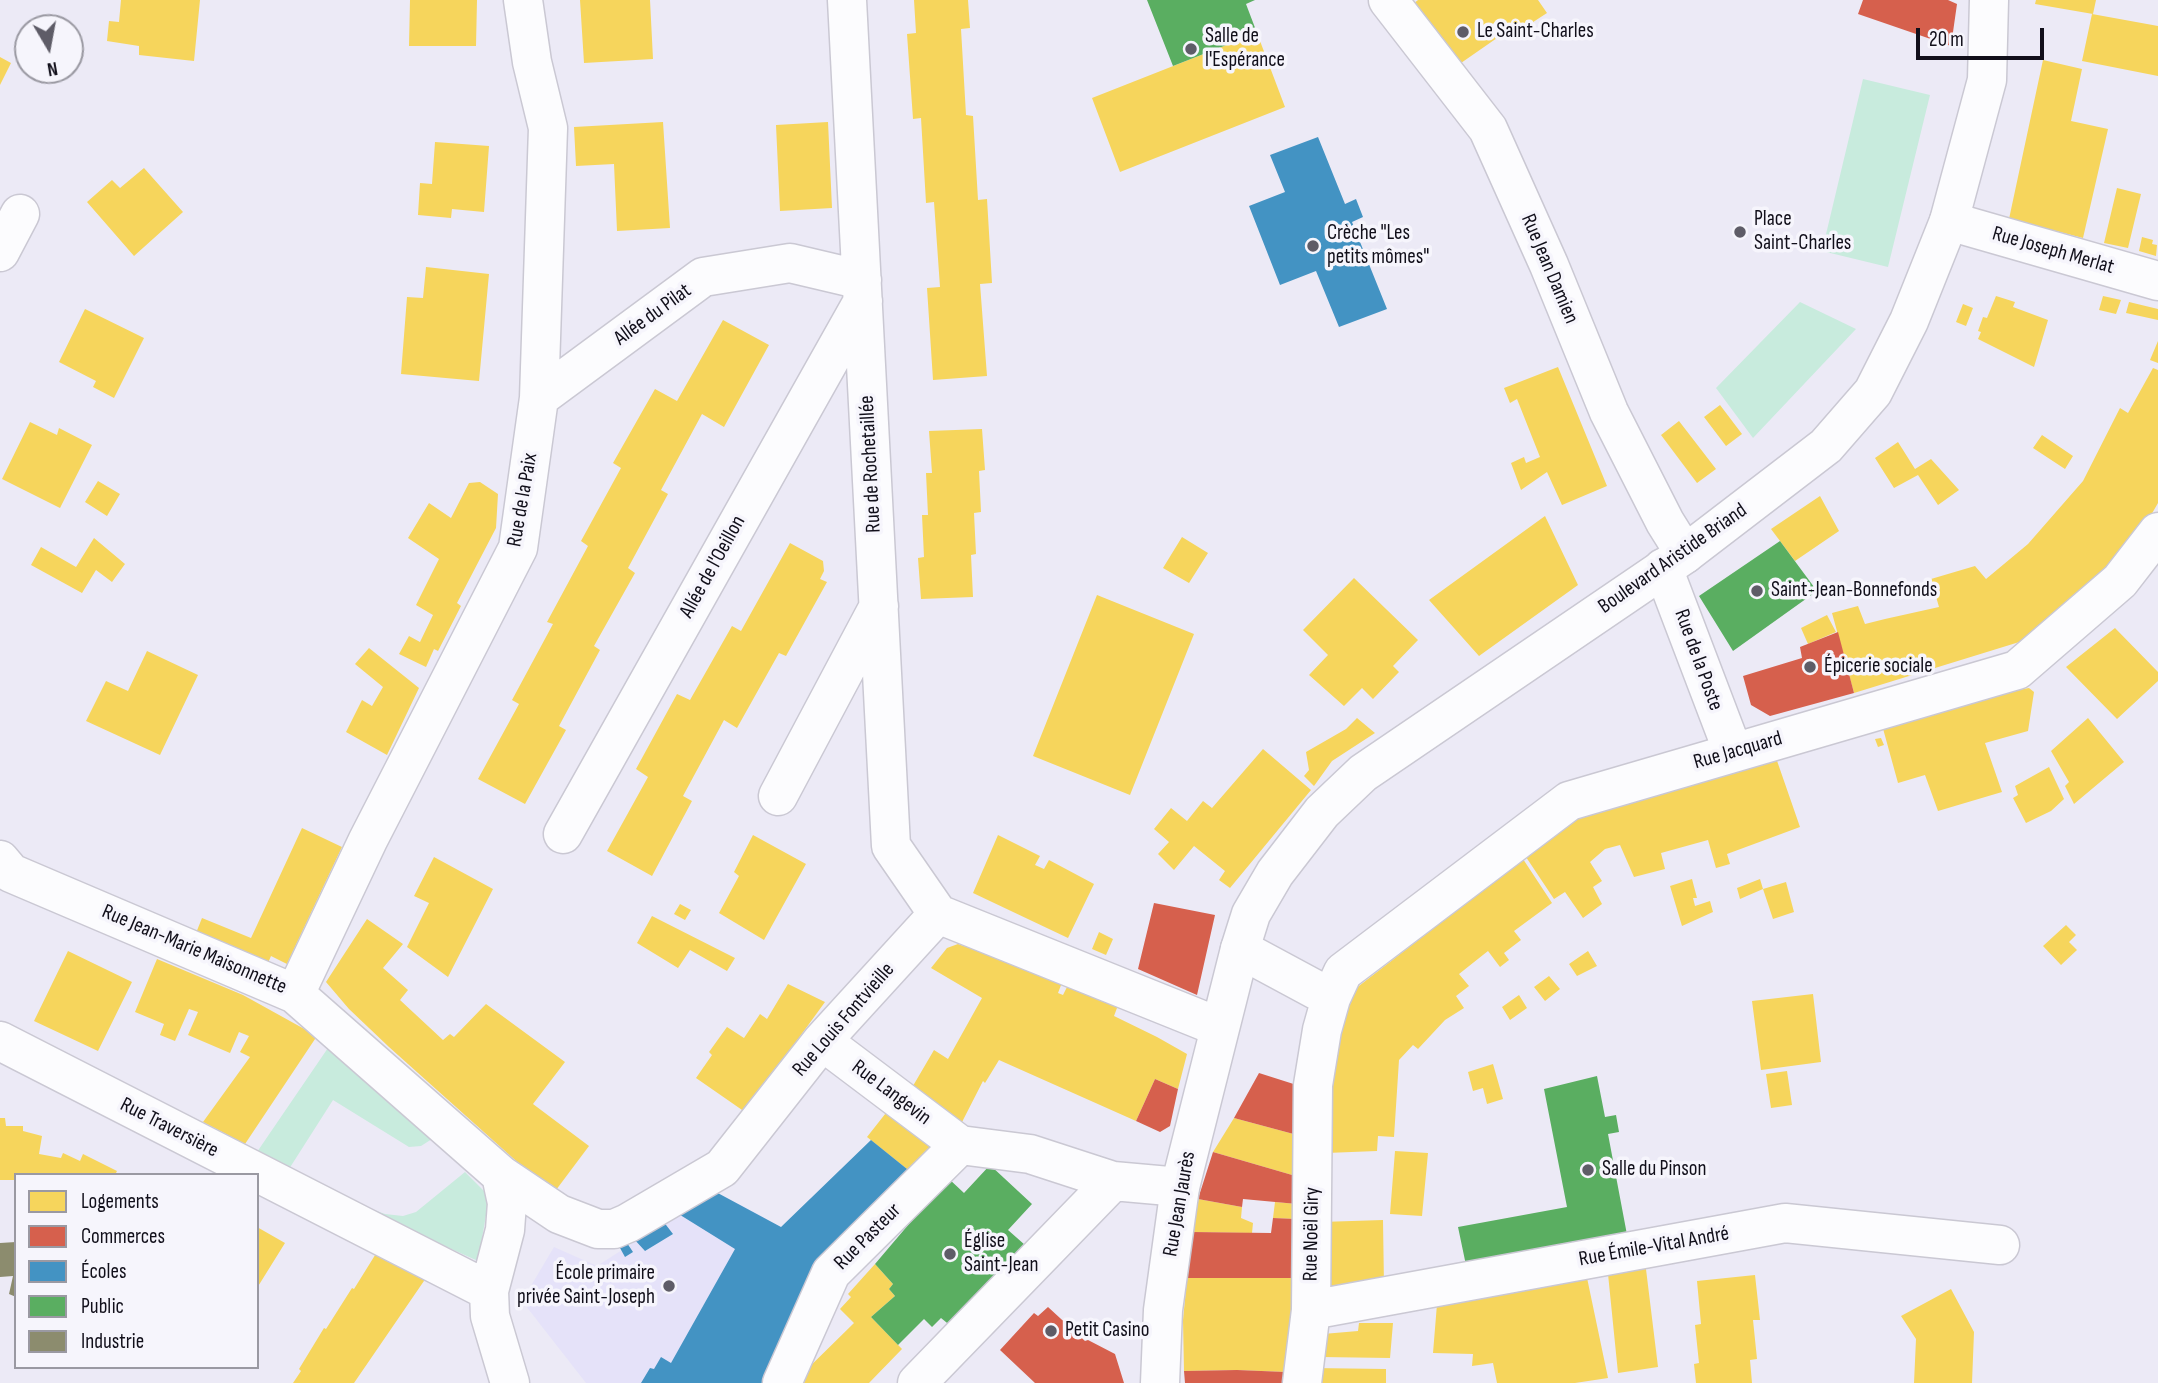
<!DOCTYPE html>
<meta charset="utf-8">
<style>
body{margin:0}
#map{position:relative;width:2158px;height:1383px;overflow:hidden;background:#eceaf6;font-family:"Sofia Sans Condensed",sans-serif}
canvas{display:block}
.legend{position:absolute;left:14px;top:1173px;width:245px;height:196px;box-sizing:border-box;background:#f6f5fc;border:2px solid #9a99a2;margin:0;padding:9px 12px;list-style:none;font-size:21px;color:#110f1a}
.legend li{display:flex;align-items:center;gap:14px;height:35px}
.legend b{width:35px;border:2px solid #9a99a2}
.north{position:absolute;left:14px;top:14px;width:70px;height:70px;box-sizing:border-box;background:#f6f5fc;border:2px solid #9a99a2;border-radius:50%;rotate:170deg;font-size:19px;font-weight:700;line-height:28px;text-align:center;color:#110f1a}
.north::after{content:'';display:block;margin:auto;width:24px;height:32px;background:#5e5c67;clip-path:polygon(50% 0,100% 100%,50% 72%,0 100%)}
.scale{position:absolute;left:1916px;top:28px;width:128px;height:32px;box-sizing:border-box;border:4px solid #110f1a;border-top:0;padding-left:9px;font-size:21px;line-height:24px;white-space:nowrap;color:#110f1a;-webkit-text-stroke:5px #f6f5fc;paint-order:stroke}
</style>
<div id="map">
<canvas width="2158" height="1383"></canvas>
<ul class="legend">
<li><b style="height:19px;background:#f6d55c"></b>Logements</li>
<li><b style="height:19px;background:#d6604d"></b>Commerces</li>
<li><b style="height:19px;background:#4393c3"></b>Écoles</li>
<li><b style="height:19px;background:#5aae61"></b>Public</li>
<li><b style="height:19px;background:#8c8c6e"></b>Industrie</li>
</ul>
<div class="north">N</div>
<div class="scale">20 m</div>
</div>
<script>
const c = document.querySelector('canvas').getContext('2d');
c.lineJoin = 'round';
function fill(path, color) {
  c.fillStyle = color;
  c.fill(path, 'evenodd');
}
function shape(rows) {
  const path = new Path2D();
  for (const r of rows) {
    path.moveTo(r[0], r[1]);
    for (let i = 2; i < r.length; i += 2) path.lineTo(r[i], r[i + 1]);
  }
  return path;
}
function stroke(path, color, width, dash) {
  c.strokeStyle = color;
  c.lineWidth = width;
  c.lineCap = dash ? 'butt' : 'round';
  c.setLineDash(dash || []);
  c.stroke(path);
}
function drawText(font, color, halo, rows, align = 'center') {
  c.font = font + ' "Sofia Sans Condensed",sans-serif';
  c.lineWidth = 7;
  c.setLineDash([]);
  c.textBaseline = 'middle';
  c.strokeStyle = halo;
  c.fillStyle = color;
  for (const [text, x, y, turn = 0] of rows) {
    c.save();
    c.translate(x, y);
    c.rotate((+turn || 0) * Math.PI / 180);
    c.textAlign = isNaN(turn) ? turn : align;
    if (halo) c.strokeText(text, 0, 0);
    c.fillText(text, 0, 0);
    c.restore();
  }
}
fill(shape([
 [714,1191,756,1213,827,1255,766,1383,586,1383,522,1301,554,1247,597,1266]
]), '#e5e2f9');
fill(shape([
 [1863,79,1930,95,1888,267,1822,251],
 [1800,302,1856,329,1753,438,1716,388],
 [330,1045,432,1139,421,1146,409,1147,333,1100,289,1169,257,1152],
 [465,1172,485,1192,488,1204,478,1261,358,1207,360,1205,385,1214,403,1216,416,1212]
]), '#c8ebdd');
fill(shape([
 [121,0,200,0,194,61,139,55,139,46,107,41,109,21,119,22],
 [410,0,477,0,476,46,409,46],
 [580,0,650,0,653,59,584,63],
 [914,0,968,0,970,28,961,29,966,115,973,116,978,200,987,199,992,283,980,284,987,376,933,380,927,288,940,287,934,202,926,203,921,118,913,119,907,34,916,33],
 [1418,0,1538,0,1547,13,1507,39,1496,22,1489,26,1497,38,1461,63,1413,4],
 [2036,0,2096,0,2093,14,2035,4],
 [2092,14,2158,26,2158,76,2082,61],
 [1257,33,1285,107,1120,172,1092,98],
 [0,57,11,63,0,85],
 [2043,60,2082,69,2071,121,2108,129,2083,238,2009,219],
 [663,122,670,228,617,231,614,164,576,166,574,127],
 [828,122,832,208,780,211,776,125],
 [435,142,489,146,484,212,452,209,451,218,418,215,420,183,432,184],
 [144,168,183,212,134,256,87,202,112,180,120,188],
 [2117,188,2141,194,2128,248,2104,243],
 [2142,237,2153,240,2152,244,2157,245,2156,256,2139,251],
 [426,267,489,274,479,381,401,374,407,297,423,298],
 [1996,296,2015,302,2013,307,2048,320,2034,367,1978,339,1981,332,1978,331,1983,317,1987,318],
 [2103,296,2121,300,2116,314,2099,310],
 [2129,302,2158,309,2158,320,2126,313],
 [1963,304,1973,308,1966,326,1956,322],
 [85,309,144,338,114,398,93,387,96,381,59,362],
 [723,320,769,345,724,427,702,414,661,490,668,494,628,568,635,573,594,646,600,650,559,726,566,730,525,804,478,779,519,704,512,700,553,624,547,622,588,546,581,541,621,468,613,463,655,389,677,401],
 [2158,341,2158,363,2150,360],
 [1558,367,1607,486,1562,505,1547,472,1521,490,1511,463,1524,457,1526,463,1540,457,1517,399,1510,403,1504,388],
 [2153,368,2158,370,2158,503,2143,529,2075,603,2029,639,1854,693,1832,613,1858,606,1865,624,1885,619,1939,607,1931,579,1975,566,1986,579,2028,544,2083,481,2120,408,2128,413],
 [1720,405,1742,434,1726,446,1704,417],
 [1679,421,1716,469,1697,483,1661,435],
 [30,422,57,435,59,428,92,445,60,508,2,479],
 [982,429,985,470,979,471,981,512,974,513,976,554,971,555,973,597,921,599,918,558,924,557,922,515,928,515,926,473,932,473,929,431],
 [2042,435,2073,456,2065,469,2033,448],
 [1898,442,1915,469,1931,459,1959,490,1938,505,1918,475,1894,488,1875,458],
 [98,481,120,494,107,516,85,502],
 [480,482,498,494,496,528,457,603,461,606,438,651,434,649,426,667,399,654,409,636,420,642,433,615,416,605,439,559,408,538,429,503,451,518,469,483],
 [1820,496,1839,531,1795,561,1771,529],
 [1545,516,1578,585,1479,656,1429,600],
 [1182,537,1208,553,1189,583,1163,568],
 [94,538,125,564,112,582,96,570,82,593,31,565,41,547,76,567],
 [790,543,823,561,824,571,820,579,827,582,786,656,779,653,737,728,724,720,683,796,692,801,652,876,607,851,648,777,636,769,677,694,690,700,732,626,741,631],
 [1354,578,1418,640,1393,666,1399,672,1373,699,1362,688,1344,706,1309,675,1328,655,1303,630],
 [1097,595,1194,634,1130,795,1033,756],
 [1827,615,1836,632,1808,644,1801,628],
 [2115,628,2158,672,2158,681,2117,719,2066,667],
 [369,648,419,688,387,755,346,732,362,700,372,706,383,687,355,664],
 [147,651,198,675,160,755,86,721,106,681,128,691],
 [2029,688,2034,692,2028,731,1985,743,2002,792,1938,811,1925,775,1898,783,1882,725,1994,694],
 [1357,718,1375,733,1332,761,1314,786,1304,776,1309,770,1306,752,1346,729],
 [2088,718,2124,762,2074,804,2065,786,2069,782,2051,751],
 [1881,738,1884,745,1878,747,1875,739],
 [1263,749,1311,790,1230,888,1219,880,1225,871,1194,846,1174,870,1158,854,1169,842,1154,829,1171,808,1187,821,1203,801,1212,808],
 [1775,755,1800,827,1727,854,1730,864,1716,868,1708,840,1661,853,1665,869,1634,877,1620,845,1605,849,1590,862,1602,881,1593,887,1602,904,1583,918,1565,892,1554,899,1526,857,1585,811],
 [2049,767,2064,799,2051,811,2026,823,2013,798,2018,795,2015,786],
 [302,828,342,847,287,964,271,956,268,963,196,933,202,918,251,938],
 [753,835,806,864,764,940,719,913,739,876,734,872],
 [998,835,1040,856,1035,865,1044,869,1049,860,1094,884,1068,938,973,893],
 [434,857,493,889,448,977,407,947,429,903,414,896],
 [1523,859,1552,903,1514,931,1521,940,1504,953,1509,960,1500,967,1488,951,1459,974,1469,986,1456,996,1464,1008,1445,1020,1418,1049,1413,1045,1399,1060,1394,1137,1378,1136,1377,1151,1326,1153,1332,1033,1355,989],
 [1692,879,1697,898,1693,898,1695,906,1710,901,1713,912,1682,926,1670,886],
 [1760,879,1763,889,1740,899,1737,888],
 [1786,882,1794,912,1773,919,1763,889],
 [680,904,691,910,685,920,674,914],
 [652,916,735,958,727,971,690,950,678,968,637,943],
 [367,919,403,944,383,968,408,990,400,1000,443,1040,450,1034,454,1037,486,1004,565,1062,533,1104,589,1146,553,1194,389,1047,349,1009,326,982],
 [2066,925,2076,935,2069,942,2077,950,2061,965,2043,946],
 [1099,932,1113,939,1106,955,1092,949],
 [958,944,1063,980,1058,993,1063,995,1067,987,1079,992,1082,986,1120,1000,1114,1016,1157,1037,1187,1054,1178,1089,1155,1079,1136,1121,999,1060,985,1083,983,1081,961,1124,910,1091,934,1050,948,1059,982,998,931,968,947,948],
 [68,951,132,982,98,1051,34,1021],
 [1588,951,1597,966,1577,976,1569,964],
 [157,959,243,995,317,1036,245,1144,203,1122,250,1057,240,1052,249,1036,239,1032,230,1053,188,1035,198,1012,189,1009,175,1041,160,1035,164,1024,135,1012],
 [1549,976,1560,989,1545,1001,1534,987],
 [788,984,825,1002,745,1112,696,1078,712,1055,709,1052,727,1027,744,1038,760,1014,767,1019],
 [1813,994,1821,1062,1761,1070,1752,1001],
 [1519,995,1527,1008,1510,1020,1502,1007],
 [1493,1064,1503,1099,1487,1104,1483,1088,1473,1091,1468,1072],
 [1787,1071,1792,1105,1771,1108,1766,1074],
 [893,1104,939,1137,912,1173,867,1137],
 [0,1118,5,1118,6,1126,23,1126,23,1131,42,1136,39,1154,61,1158,63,1153,80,1161,83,1154,117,1171,115,1175,16,1175,16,1180,0,1180],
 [1234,1118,1301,1136,1299,1177,1213,1152],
 [1395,1151,1428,1153,1422,1216,1390,1214],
 [1198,1199,1242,1207,1241,1218,1253,1223,1252,1233,1192,1232],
 [1275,1202,1297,1204,1296,1219,1273,1218],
 [1383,1220,1384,1286,1319,1294,1321,1222],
 [257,1227,285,1243,257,1288],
 [377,1252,426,1278,354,1383,293,1383,301,1371,299,1369,324,1328,326,1329,352,1288,354,1289],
 [1645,1261,1658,1367,1618,1373,1607,1264],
 [875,1264,893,1284,889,1289,895,1296,871,1317,902,1349,869,1383,797,1383,795,1381,854,1323,840,1309,851,1297,848,1294],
 [1586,1273,1608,1378,1575,1383,1497,1383,1493,1363,1472,1366,1473,1354,1433,1353,1437,1304,1461,1303,1462,1299],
 [1755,1275,1760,1320,1753,1320,1757,1359,1750,1360,1752,1383,1696,1383,1694,1364,1699,1363,1695,1325,1701,1324,1697,1281],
 [1187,1278,1296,1278,1286,1372,1237,1370,1184,1371,1183,1320],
 [1951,1289,1974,1332,1972,1383,1914,1383,1916,1339,1901,1316],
 [1359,1323,1393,1323,1390,1358,1321,1357,1323,1334,1358,1331],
 [1313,1368,1386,1369,1386,1383,1311,1383]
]), '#f6d55c');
fill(shape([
 [1863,0,1948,0,1957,4,1951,46,1858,14],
 [1838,632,1854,693,1770,716,1751,705,1743,676,1802,658,1800,647],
 [1154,903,1215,915,1197,995,1138,969],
 [1259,1073,1303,1087,1301,1136,1234,1118],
 [1155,1079,1178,1089,1170,1126,1160,1132,1136,1121],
 [1213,1152,1299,1177,1297,1204,1243,1199,1242,1207,1198,1199],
 [1273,1218,1296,1219,1296,1278,1187,1278,1192,1232,1271,1233],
 [1048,1307,1085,1341,1088,1340,1115,1354,1124,1383,1035,1383,1000,1350,1034,1313,1038,1316],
 [1237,1370,1286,1372,1285,1383,1185,1383,1184,1371]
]), '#d6604d');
fill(shape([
 [1318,137,1345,204,1356,199,1363,217,1352,222,1387,309,1339,327,1316,271,1280,285,1249,206,1285,192,1270,155],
 [871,1140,912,1173,766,1383,641,1383,650,1368,654,1369,661,1357,671,1363,735,1249,677,1213,714,1191,781,1227],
 [663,1221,673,1234,645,1251,634,1239],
 [627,1243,633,1252,625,1257,620,1248]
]), '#4393c3');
fill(shape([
 [1147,0,1255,0,1246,4,1257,33,1173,66],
 [1780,541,1817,591,1733,651,1699,596],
 [1597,1076,1605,1117,1616,1115,1619,1132,1608,1134,1628,1240,1467,1270,1458,1227,1567,1207,1544,1089],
 [990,1165,1032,1204,1008,1230,1025,1245,952,1327,941,1318,932,1327,924,1319,898,1345,871,1317,895,1296,889,1289,893,1284,875,1264,948,1178,964,1193]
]), '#5aae61');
fill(shape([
 [16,1242,16,1297,9,1294,13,1276,0,1277,0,1243]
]), '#8c8c6e');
const minor = shape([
 [847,0,891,846,938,914],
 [1388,0,1488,129,1549,265,1609,412,1665,522,1685,554],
 [1949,221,2158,281],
 [0,252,20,214],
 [539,398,703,277,790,263,862,280],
 [1663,568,1733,752],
 [778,796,879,606],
 [563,834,863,301],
 [0,860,11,873,295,994,501,1175,559,1214,598,1229,614,1229,628,1223,722,1168,822,1041,938,914,1219,1027],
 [1240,949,1331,998],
 [295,994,368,840,518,548,539,398,548,128,532,62,523,0],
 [0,1041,489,1291],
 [822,1041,960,1145,1030,1154,1113,1181],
 [501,1175,507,1203,505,1230,489,1291,490,1316,510,1383],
 [1311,1310,1785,1223,2000,1245],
 [782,1383,831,1273,960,1145],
 [917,1383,1113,1181,1180,1187],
 [1302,1383,1311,1310,1313,1085,1322,1030,1331,998,1343,972,1569,801,2017,670,2120,581,2158,532]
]);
const major = shape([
 [1160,1383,1163,1310,1180,1187,1240,949,1251,914,1275,873,1322,812,1363,773,1685,554,1826,446,1873,392,1909,321,1949,221,1987,80,1989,0]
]);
stroke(minor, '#cac8d3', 41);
stroke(major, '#cac8d3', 41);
stroke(minor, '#fcfcfe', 38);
stroke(major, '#fcfcfe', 38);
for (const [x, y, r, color] of [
 [1463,32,7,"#5e5c67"],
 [1191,49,7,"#5e5c67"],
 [1740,232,7,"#5e5c67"],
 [1313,246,7,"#5e5c67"],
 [1757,591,7,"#5e5c67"],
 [1810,667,7,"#5e5c67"],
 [1588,1170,7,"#5e5c67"],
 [950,1254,7,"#5e5c67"],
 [669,1286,7,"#5e5c67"],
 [1051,1331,7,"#5e5c67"]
]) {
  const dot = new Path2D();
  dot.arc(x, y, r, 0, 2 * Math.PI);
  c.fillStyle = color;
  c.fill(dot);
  stroke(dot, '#f6f5fc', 2.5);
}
drawText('21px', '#110f1a', '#f6f5fc', [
 ["Le Saint-Charles",1477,32],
 ["Salle de",1205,37],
 ["l'Espérance",1205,61],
 ["Place",1754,220],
 ["Saint-Charles",1754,244],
 ["Crèche \"Les",1327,234],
 ["petits mômes\"",1327,258],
 ["Saint-Jean-Bonnefonds",1771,591],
 ["Épicerie sociale",1824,667],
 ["Salle du Pinson",1602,1170],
 ["Église",964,1242],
 ["Saint-Jean",964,1266],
 ["École primaire",655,1274,"right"],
 ["privée Saint-Joseph",655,1298,"right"],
 ["Petit Casino",1065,1331]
], 'left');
drawText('21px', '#110f1a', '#f6f5fc', [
 ["Rue Joseph Merlat",2053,251,16],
 ["Rue Jean Damien",1549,269,67],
 ["Allée du Pilat",653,315,-36],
 ["Rue de Rochetaillée",871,464,-93],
 ["Rue de la Paix",523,500,-80],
 ["Boulevard Aristide Briand",1673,559,-35],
 ["Allée de l'Oeillon",713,567,-61],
 ["Rue de la Poste",1698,660,70],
 ["Rue Jacquard",1738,751,-16],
 ["Rue Jean-Marie Maisonnette",194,950,23],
 ["Rue Louis Fontvieille",844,1020,-49],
 ["Rue Langevin",891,1093,37],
 ["Rue Traversière",169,1128,27],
 ["Rue Jean Jaurès",1180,1204,-80],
 ["Rue Noël Giry",1312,1234,-89],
 ["Rue Pasteur",868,1237,-45],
 ["Rue Émile-Vital André",1654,1247,-10]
]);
</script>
